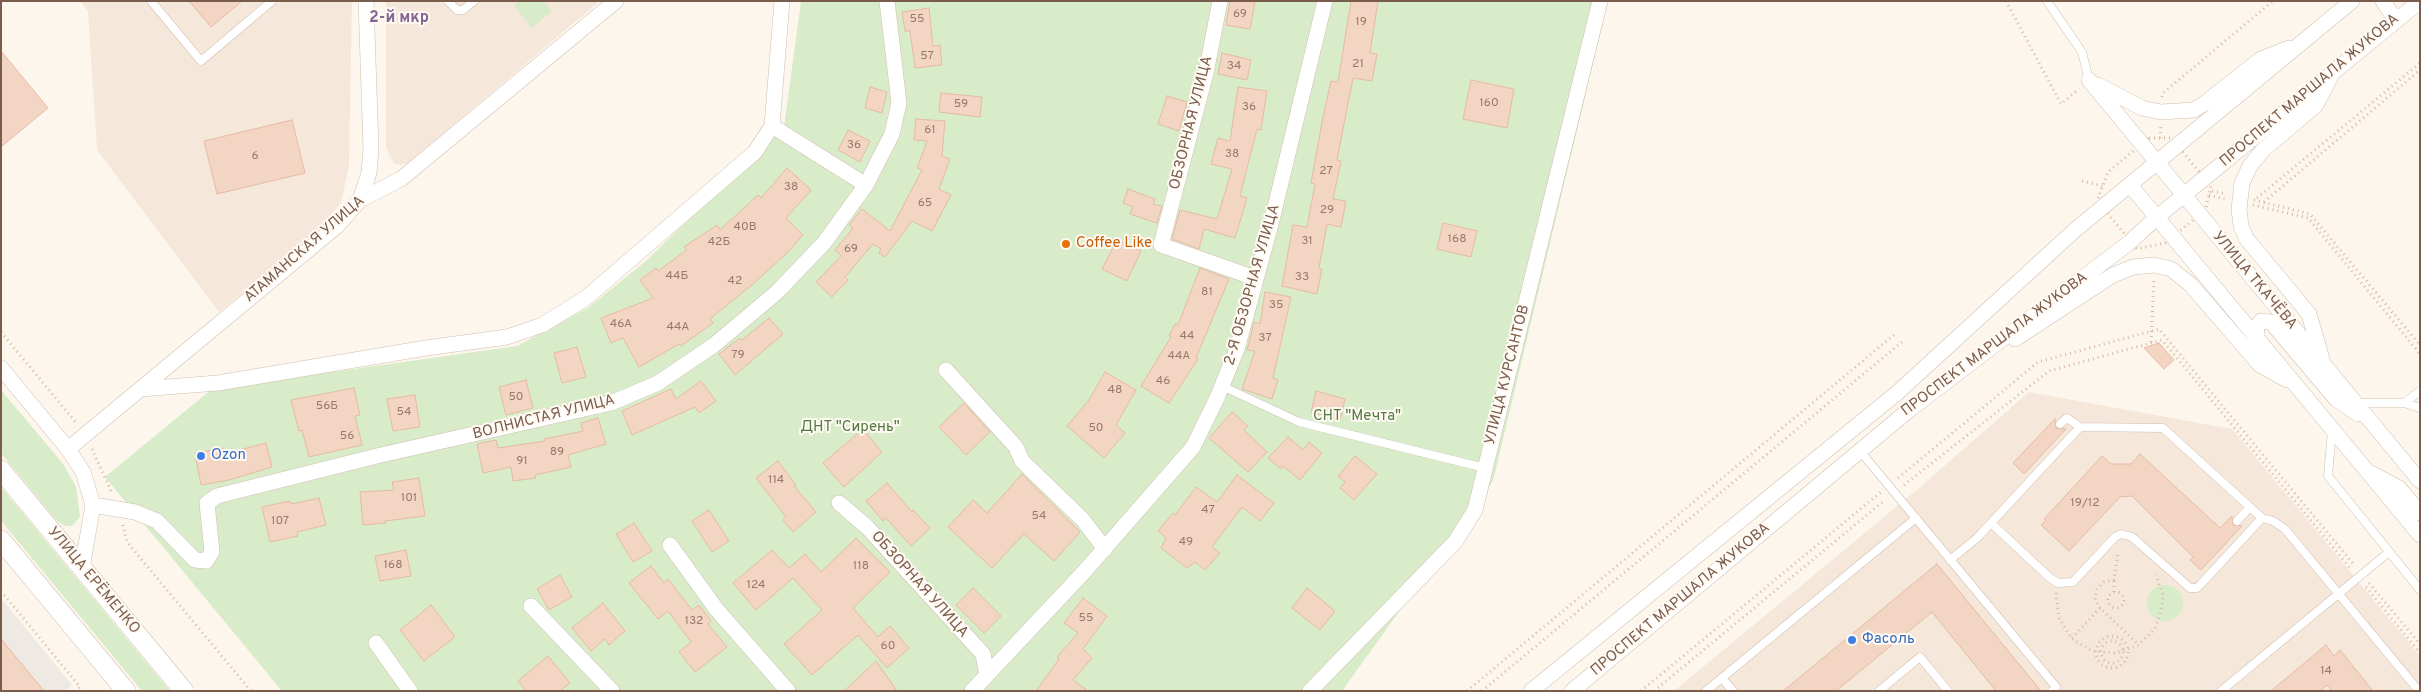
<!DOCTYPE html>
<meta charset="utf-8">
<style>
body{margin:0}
#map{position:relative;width:2421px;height:692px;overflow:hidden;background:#fdf6ec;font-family:Overpass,sans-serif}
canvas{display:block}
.frame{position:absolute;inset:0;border:2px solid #7a5c4d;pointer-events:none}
</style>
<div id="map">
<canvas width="2421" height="692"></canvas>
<div class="frame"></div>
</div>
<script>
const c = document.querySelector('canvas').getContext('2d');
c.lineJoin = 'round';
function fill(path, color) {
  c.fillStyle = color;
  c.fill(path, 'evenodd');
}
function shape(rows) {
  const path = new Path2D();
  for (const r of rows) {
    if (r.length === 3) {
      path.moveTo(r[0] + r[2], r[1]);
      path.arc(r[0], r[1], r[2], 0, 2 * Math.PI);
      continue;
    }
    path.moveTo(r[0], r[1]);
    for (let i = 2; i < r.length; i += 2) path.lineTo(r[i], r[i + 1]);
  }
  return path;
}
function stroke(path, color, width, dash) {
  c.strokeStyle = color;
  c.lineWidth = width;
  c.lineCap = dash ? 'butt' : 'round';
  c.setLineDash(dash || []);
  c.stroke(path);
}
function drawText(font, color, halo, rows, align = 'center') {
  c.font = font + ' Overpass,sans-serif';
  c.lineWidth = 4;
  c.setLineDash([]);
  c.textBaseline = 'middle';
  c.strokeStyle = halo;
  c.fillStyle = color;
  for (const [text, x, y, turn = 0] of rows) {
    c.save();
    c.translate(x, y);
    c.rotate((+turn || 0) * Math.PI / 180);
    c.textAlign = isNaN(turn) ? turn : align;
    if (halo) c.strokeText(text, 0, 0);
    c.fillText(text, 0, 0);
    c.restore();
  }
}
fill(shape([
 [80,1,352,1,349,165,341,203,322,226,219,312,97,150,88,11],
 [386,1,600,1,408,163,401,165,394,163,386,148],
 [2029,392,2232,429,2420,656,2420,691,1674,691,1919,488]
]), '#f5e8da');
fill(shape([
 [1,598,72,685,65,691,1,691]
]), '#efe9e4');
fill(shape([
 [519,1,543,1,552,11,532,28,514,6],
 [801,1,1608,1,1493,481,1342,691,282,691,105,477,212,389,517,346,589,307,647,260,784,127],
 [1,390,64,465,76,487,80,517,72,526,65,526,57,521,1,453],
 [1,487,170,691,142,691,1,521],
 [2165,603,18]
]), '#d8ecc9');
const building = shape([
 [189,1,242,1,211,27,189,1],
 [1230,1,1255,1,1250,29,1226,25,1230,1],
 [1351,1,1378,1,1370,53,1377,54,1372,81,1353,78,1337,160,1341,161,1333,199,1346,201,1341,227,1327,224,1319,268,1322,269,1317,294,1282,286,1293,225,1307,227,1315,184,1311,183,1323,117,1331,81,1338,82,1351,1],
 [929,8,933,46,940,45,942,65,915,68,910,31,905,31,902,12,929,8],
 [1,51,48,108,1,147,1,51],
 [1222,53,1251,60,1247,80,1218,74,1222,53],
 [1471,80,1514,89,1507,128,1463,119,1471,80],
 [870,87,887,92,882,113,865,108,870,87],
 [1238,87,1267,91,1261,130,1257,129,1240,196,1247,198,1235,238,1204,229,1199,249,1172,239,1180,210,1217,219,1232,169,1211,164,1218,138,1230,141,1238,87],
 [941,93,982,97,980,117,939,112,941,93],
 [1167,96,1187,102,1179,131,1158,124,1167,96],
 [916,119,945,121,942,156,950,159,939,189,951,195,932,231,912,221,885,257,879,253,881,249,873,244,845,277,848,280,832,297,816,282,841,256,835,250,853,228,849,225,862,209,890,231,922,170,917,168,927,141,914,140,916,119],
 [292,120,305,173,217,194,204,141,292,120],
 [848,130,870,141,860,162,838,150,848,130],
 [787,168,811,190,786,218,803,235,787,253,753,284,710,319,713,323,681,346,679,344,639,367,623,338,611,343,601,318,653,298,640,280,656,268,658,271,687,250,684,247,717,225,720,230,758,195,761,198,787,168],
 [1128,189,1155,199,1153,204,1162,206,1157,223,1130,214,1133,207,1123,203,1128,189],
 [1443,223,1477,231,1471,257,1437,249,1443,223],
 [1117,240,1141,251,1127,281,1102,269,1117,240],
 [1200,268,1229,279,1196,358,1198,359,1169,403,1141,386,1171,337,1169,336,1175,324,1178,325,1200,268],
 [1265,292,1291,297,1273,378,1278,380,1272,399,1242,389,1255,351,1247,350,1251,335,1254,322,1260,324,1265,292],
 [769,318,783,334,735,375,719,354,740,338,742,340,769,318],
 [2159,343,2174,360,2164,369,2144,348,2159,343],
 [577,347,586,377,562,383,554,353,577,347],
 [1105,372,1136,390,1116,425,1125,433,1104,458,1067,426,1089,400,1105,372],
 [526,380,533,408,506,415,499,387,526,380],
 [701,381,716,401,699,413,695,407,632,435,622,411,671,389,676,399,701,381],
 [354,388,360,415,355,416,362,445,309,457,302,430,299,431,291,400,354,388],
 [1316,391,1345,399,1340,420,1311,412,1316,391],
 [415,395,420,427,393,431,387,399,415,395],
 [964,403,990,432,966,455,939,427,964,403],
 [1232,412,1248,426,1244,430,1267,452,1248,472,1209,438,1232,412],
 [598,418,606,444,568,455,571,467,535,475,536,478,513,481,511,467,483,473,477,444,496,440,498,448,545,441,544,439,583,431,581,423,598,418],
 [2055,419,2056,428,2066,429,2024,474,2013,463,2055,419],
 [863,429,882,452,844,487,823,463,863,429],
 [1288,437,1303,450,1309,442,1322,453,1300,480,1283,466,1281,469,1268,458,1288,437],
 [266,443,272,467,229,480,201,485,195,453,223,448,224,454,266,443],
 [2140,454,2220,528,2232,516,2233,525,2242,526,2201,570,2190,560,2193,557,2132,496,2120,497,2069,551,2041,525,2046,520,2044,519,2102,456,2111,464,2131,464,2140,454],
 [1355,456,1377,474,1354,500,1340,488,1345,482,1338,476,1355,456],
 [778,461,796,485,794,486,816,512,793,532,783,520,786,517,756,478,778,461],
 [1022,474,1080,532,1054,561,1024,534,992,568,948,527,973,500,987,513,1022,474],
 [1237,475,1274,503,1260,521,1242,507,1212,547,1220,553,1205,570,1195,562,1187,568,1161,548,1166,538,1158,531,1173,513,1175,515,1196,487,1217,502,1237,475],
 [419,478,425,516,385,521,386,523,363,525,360,492,394,490,392,482,419,478],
 [887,483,912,512,913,510,930,528,911,546,886,518,883,521,866,501,887,483],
 [319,498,326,525,297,532,298,536,270,542,262,507,290,501,291,504,319,498],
 [709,510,729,541,712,552,692,521,709,510],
 [634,523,652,551,633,562,616,534,634,523],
 [856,538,890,572,853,608,878,637,890,626,909,648,887,668,858,635,812,675,784,644,822,610,793,578,756,610,733,583,772,550,789,568,805,554,821,572,856,538],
 [406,550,411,576,380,581,375,556,406,550],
 [1937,564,2041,691,1996,691,1932,612,1836,691,1783,691,1937,564],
 [651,566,664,583,668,579,692,610,699,605,711,621,708,624,727,647,695,672,679,652,691,642,668,611,658,619,629,583,651,566],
 [560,575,572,597,549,610,537,589,560,575],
 [973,588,1001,616,984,633,956,605,973,588],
 [1307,588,1335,611,1320,630,1292,608,1307,588],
 [1083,598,1107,616,1083,649,1092,658,1073,680,1088,691,1036,691,1059,659,1057,657,1078,633,1064,623,1083,598],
 [603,603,625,631,609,645,605,639,591,651,572,628,603,603],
 [431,605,455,637,424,661,400,630,431,605],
 [1,639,44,691,1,691,1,639],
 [2326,645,2334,656,2340,650,2373,691,2332,691,2327,685,2320,691,2271,691,2326,645],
 [548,656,570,683,560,691,526,691,518,681,548,656],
 [876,661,897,691,844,691,876,661]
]);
fill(building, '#f3d5c3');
stroke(building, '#e6bba3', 1);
const service = shape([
 [151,1,201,61,272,1],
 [448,1,457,10,463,10,474,1],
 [2047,1,2082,52,2089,80],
 [1222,386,1299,422,1485,468],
 [2357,403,2404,403,2420,408],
 [2404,403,2420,391],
 [2060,424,2067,418,2080,427],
 [2332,431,2328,476,2420,590],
 [1860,451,2056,687,2052,691],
 [2237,521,2250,507],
 [1991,523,2050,578,2058,583,2073,582,2115,537,2121,534,2132,537,2190,588,2197,588,2201,584,2262,518],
 [1950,560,1977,538,2080,427,2163,428,2262,518,2273,521,2285,529,2419,691],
 [1722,678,1733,691],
 [1706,691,1916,518],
 [1879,691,1920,657,1948,691],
 [2221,691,2389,552]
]);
const minor = shape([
 [1220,1,1206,73,1161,245,1255,278],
 [2383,1,2391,13,2398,19],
 [2089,80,2420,481],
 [2098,85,2142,108,2161,112,2194,110,2205,103,2261,59,2289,48],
 [772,126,866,185],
 [2130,185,2420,535],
 [360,200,369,173,371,149,366,1],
 [2256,338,2257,326,2261,321,2271,322,2336,399,2358,414],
 [2015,339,2113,275,2133,267,2154,265,2171,269,2191,285,2260,365,2287,380],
 [2322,359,2309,314,2246,238,2241,226,2239,209,2242,183,2250,166,2263,150,2316,105,2330,78],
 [1,368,68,449,83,472,93,505,82,568],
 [946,370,1016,447,1022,461,1083,520,1105,549],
 [141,389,218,383,426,348,507,337,542,325,586,298,755,152,772,126,782,1],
 [68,449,337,226,360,200,401,179,616,1],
 [2373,474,2399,488,2420,513],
 [839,503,867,527,983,654,987,675],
 [93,505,135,512,157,521,195,560,206,561,212,552,207,503,217,496,381,455,611,403,658,383,714,345,776,293,824,243,866,185,892,134,899,103,887,1],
 [670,545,717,610,788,691],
 [531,606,612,691],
 [376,643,410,691],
 [972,691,1083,573,1193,447,1217,398,1237,349,1270,228,1325,1],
 [1310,691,1455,542,1475,510,1600,1],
 [1531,691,1897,393,2075,230,2352,1],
 [1572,691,1909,410,2130,242,2156,218,2420,1]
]);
const tertiary = shape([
 [1,470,184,691],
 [1,540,126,691]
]);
stroke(service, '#d1beb0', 9);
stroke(minor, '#d1beb0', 16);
stroke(tertiary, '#d1beb0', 20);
stroke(shape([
 [2006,1,2061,104,2079,89],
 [2162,97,2163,93,2273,1],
 [2149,138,2171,138,2211,186,2206,208,2199,215,2165,243,2137,249,2097,201,2108,172,2149,138],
 [2160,138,2161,125],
 [2082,181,2103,186],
 [2212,191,2226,194],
 [2209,195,2225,199],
 [2257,198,2420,63],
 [2254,200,2310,214,2420,345],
 [2264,202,2420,70],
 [2253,205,2308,218,2420,354],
 [1,332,77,424],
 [2151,342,2154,280],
 [92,449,112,493],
 [1898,478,2038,362,2159,329,2355,566],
 [1904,485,2049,371,2162,340,2350,568],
 [123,525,127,542,251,691],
 [2369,583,2420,644],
 [2366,587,2420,653],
 [1,591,80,687,76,691],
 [2116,600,8],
 [2114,592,2114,580],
 [2056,593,2059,618,2072,639,2092,651,2116,653,2138,645,2155,629,2162,607,2163,595,2156,575],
 [2100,608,2095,600,2097,589,2104,582,2114,580,2118,552],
 [2112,652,16],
 [2072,638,2100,608,2139,645],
 [2112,652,11],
 [1467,691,1895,334],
 [1482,691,1902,342],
 [1641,691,1881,492],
 [1654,691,1885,500]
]), '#d9b8a5', 3, [1, 4]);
stroke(service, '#fff', 8);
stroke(minor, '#fff', 15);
stroke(tertiary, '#fff', 19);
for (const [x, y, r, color] of [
 [1066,244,5,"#e8710a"],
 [201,456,5,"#3f7fe0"],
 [1852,640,5,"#3f7fe0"]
]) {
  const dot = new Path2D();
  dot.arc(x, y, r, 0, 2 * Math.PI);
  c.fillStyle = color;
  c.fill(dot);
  stroke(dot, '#fffaf3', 2);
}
drawText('12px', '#987a6a', null, [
 ["69",1240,15],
 ["55",917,20],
 ["19",1361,23],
 ["57",927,57],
 ["21",1358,65],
 ["34",1234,67],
 ["160",1489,104],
 ["59",961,105],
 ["36",1249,108],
 ["61",930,131],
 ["36",854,146],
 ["38",1232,155],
 ["6",255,157],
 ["27",1326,172],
 ["38",791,188],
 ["65",925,204],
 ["29",1327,211],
 ["40В",745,228],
 ["168",1457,240],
 ["31",1307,242],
 ["42Б",719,243],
 ["69",851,250],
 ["44Б",677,277],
 ["33",1302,278],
 ["42",735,282],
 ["81",1207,293],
 ["35",1276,306],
 ["46А",621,325],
 ["44А",678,328],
 ["44",1187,337],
 ["37",1265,339],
 ["79",738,356],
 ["44А",1179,357],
 ["46",1163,382],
 ["48",1115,391],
 ["50",516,398],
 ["56Б",327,407],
 ["54",404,413],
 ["50",1096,429],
 ["56",347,437],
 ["89",557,453],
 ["91",522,462],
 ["114",776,481],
 ["101",409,499],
 ["19/12",2085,504],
 ["47",1208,511],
 ["54",1039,517],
 ["107",280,522],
 ["49",1186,543],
 ["168",393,566],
 ["118",861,567],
 ["124",756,586],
 ["55",1086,619],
 ["132",694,622],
 ["60",888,647],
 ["14",2326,672]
]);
drawText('15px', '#7a5c4d', '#fffaf3', [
 ["ПРОСПЕКТ МАРШАЛА ЖУКОВА",2310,91,-40],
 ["ОБЗОРНАЯ УЛИЦА",1192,123,-76],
 ["АТАМАНСКАЯ УЛИЦА",305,250,-41],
 ["УЛИЦА ТКАЧЁВА",2254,281,50],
 ["2-Я ОБЗОРНАЯ УЛИЦА",1253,285,-74],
 ["ПРОСПЕКТ МАРШАЛА ЖУКОВА",1995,345,-37],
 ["УЛИЦА КУРСАНТОВ",1508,375,-76],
 ["ВОЛНИСТАЯ УЛИЦА",544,418,-14],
 ["УЛИЦА ЕРЁМЕНКО",93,581,50],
 ["ОБЗОРНАЯ УЛИЦА",919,585,48],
 ["ПРОСПЕКТ МАРШАЛА ЖУКОВА",1681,600,-40]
]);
drawText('15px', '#c56008', '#fffaf3', [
 ["Coffee Like",1076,244]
], 'left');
drawText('15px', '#537a41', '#fffaf3', [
 ["СНТ \"Мечта\"",1357,417],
 ["ДНТ \"Сирень\"",850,428]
]);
drawText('15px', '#366cbe', '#fffaf3', [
 ["Ozon",211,456],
 ["Фасоль",1862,640]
], 'left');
drawText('bold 16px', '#846695', '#fffaf3', [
 ["2-й мкр",399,19]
]);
</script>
